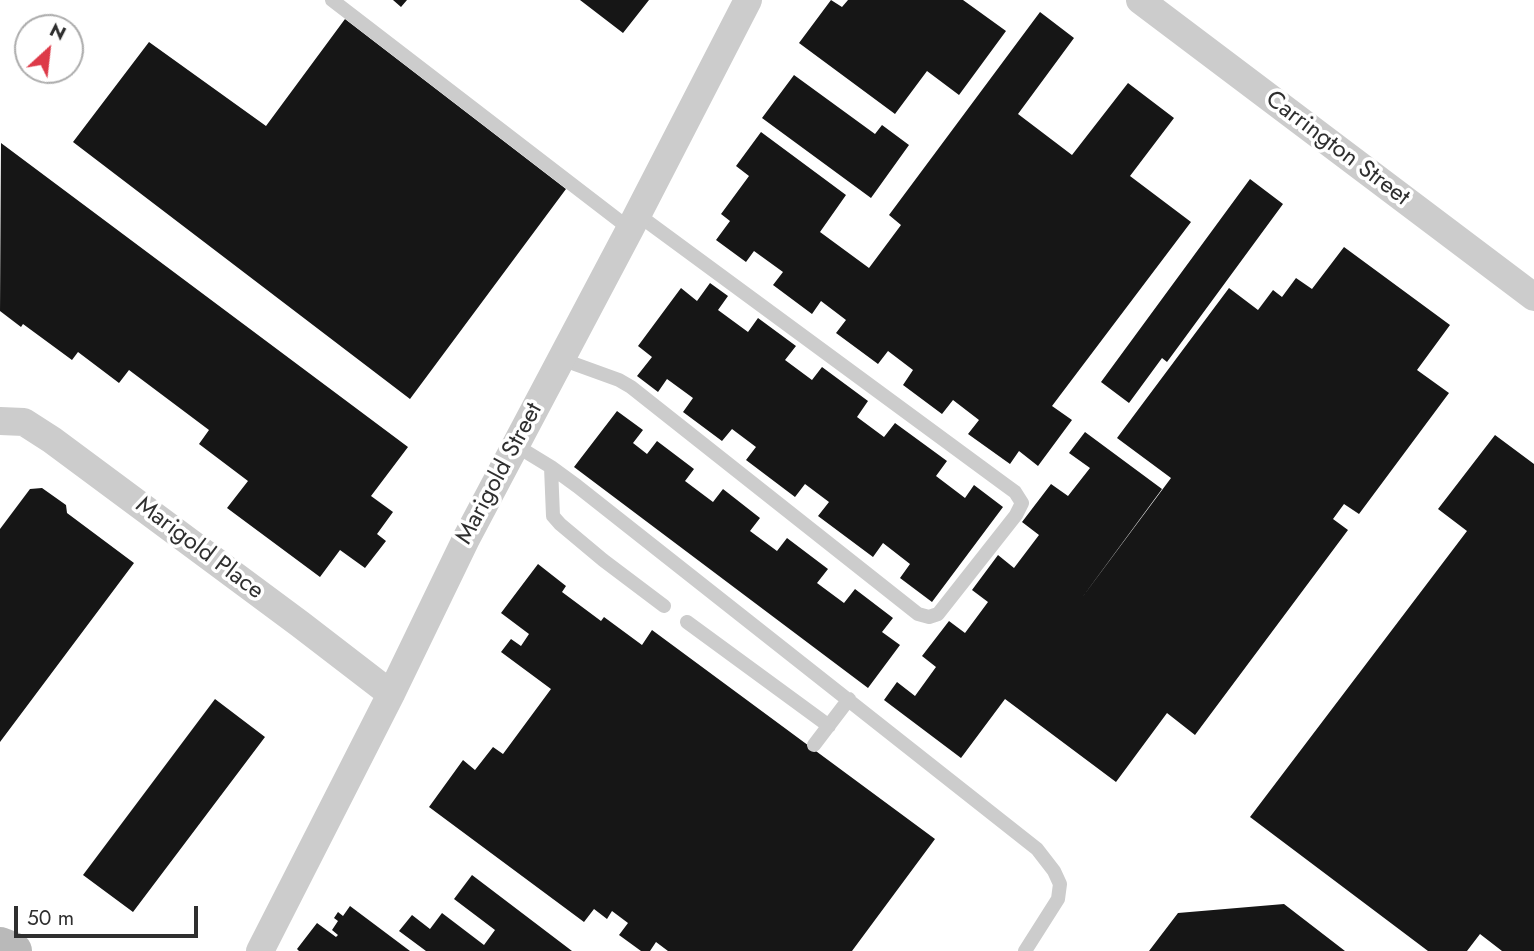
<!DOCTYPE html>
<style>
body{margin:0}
#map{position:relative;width:1534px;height:951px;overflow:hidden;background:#fff;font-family:Jost,sans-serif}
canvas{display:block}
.north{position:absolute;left:14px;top:14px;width:70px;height:70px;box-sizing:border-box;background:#fff;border:2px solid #acacac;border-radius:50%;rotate:27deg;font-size:19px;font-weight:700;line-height:28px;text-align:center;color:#2f2f2f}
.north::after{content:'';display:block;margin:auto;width:24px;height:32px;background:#dd3a48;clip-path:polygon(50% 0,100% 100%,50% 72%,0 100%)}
.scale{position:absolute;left:14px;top:906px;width:184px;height:32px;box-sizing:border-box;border:4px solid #2f2f2f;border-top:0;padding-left:9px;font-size:21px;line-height:24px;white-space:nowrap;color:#2f2f2f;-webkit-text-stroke:5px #fff;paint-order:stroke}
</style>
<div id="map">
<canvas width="1534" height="951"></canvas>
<div class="north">N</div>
<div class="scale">50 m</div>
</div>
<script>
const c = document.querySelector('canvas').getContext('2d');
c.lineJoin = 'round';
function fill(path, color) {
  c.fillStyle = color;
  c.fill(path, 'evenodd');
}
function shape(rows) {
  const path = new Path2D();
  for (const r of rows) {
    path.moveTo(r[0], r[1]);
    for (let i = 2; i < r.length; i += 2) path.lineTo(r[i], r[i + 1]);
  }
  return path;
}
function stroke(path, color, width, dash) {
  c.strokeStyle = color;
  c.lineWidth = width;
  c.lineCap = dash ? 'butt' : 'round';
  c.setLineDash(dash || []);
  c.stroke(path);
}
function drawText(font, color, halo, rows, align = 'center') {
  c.font = font + ' Jost,sans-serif';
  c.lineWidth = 7;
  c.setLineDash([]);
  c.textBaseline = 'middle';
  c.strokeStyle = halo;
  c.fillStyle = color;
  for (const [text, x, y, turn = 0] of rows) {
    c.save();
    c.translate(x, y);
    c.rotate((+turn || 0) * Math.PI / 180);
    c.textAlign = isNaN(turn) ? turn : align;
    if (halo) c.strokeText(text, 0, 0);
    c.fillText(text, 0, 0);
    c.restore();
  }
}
fill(shape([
 [393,0,407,0,401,7],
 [580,0,649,0,623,33],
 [831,0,842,7,848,0,963,0,1006,31,959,95,927,71,895,114,799,43],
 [1040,12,1074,38,1018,114,1072,155,1128,83,1174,118,1130,176,1191,222,1052,406,1072,420,1038,466,1019,451,1010,464,968,434,979,420,953,400,942,414,903,385,913,370,888,351,878,364,836,333,846,320,821,301,812,314,773,285,783,272,754,251,746,262,716,240,730,221,721,214,749,176,736,166,761,132,846,195,820,232,869,268,901,225,889,215],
 [345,19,566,189,410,399,73,142,149,42,266,126],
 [794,75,875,134,882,125,909,145,871,198,762,118],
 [1,143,408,447,371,496,393,512,377,534,386,541,365,568,340,550,320,577,227,508,248,481,199,444,209,430,129,370,119,383,78,352,72,360,23,324,21,327,0,311],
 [1250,179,1283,204,1167,362,1162,358,1129,403,1101,382],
 [1344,247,1450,325,1417,370,1449,393,1359,514,1344,504,1333,519,1348,530,1195,735,1167,713,1116,782,1005,699,961,758,884,700,897,682,915,696,936,667,922,656,949,621,965,633,988,602,972,590,998,555,1014,568,1039,535,1022,522,1051,484,1068,496,1090,468,1069,453,1085,432,1162,489,1081,599,1171,478,1117,438,1229,288,1258,310,1273,290,1282,297,1296,278,1312,289],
 [710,283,728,296,718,310,748,332,758,318,796,346,785,360,812,380,822,367,868,401,857,417,884,437,895,423,947,461,936,476,965,498,974,485,1003,507,932,602,900,578,910,564,883,543,873,557,818,516,829,502,805,484,795,497,746,460,756,447,732,429,722,441,683,412,693,398,667,379,658,392,637,376,652,357,638,346,681,288,697,301],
 [617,411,643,430,633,443,647,454,657,441,694,469,685,481,713,502,723,489,760,518,750,531,777,551,787,538,828,569,817,583,844,603,855,589,893,618,882,632,900,645,868,688,574,467],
 [1495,435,1534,464,1534,951,1502,951,1480,934,1467,951,1428,951,1250,817,1467,531,1438,509],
 [42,488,66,505,67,513,134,563,0,742,0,529,30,489],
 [538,564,566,586,562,592,601,621,604,617,642,645,652,630,935,839,852,951,668,951,656,942,650,951,641,951,619,935,628,923,612,911,607,919,594,909,584,922,429,807,463,760,475,770,493,747,503,754,551,689,501,652,511,639,521,646,529,634,501,613],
 [215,699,265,737,133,912,83,875],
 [472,875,572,951,426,951,399,931,412,915,430,929,442,913,484,945,495,930,454,899],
 [1284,904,1345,951,1149,951,1178,913],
 [350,906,410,951,299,951,297,949,317,923,336,937,338,935,332,930,338,921,334,918,338,912,343,916]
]), '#161616');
stroke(shape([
 [332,0,630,229],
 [561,359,619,380,631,387,918,614,929,617,938,614,1016,515,1022,503,1015,492,1004,484,637,214],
 [515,445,551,467,577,486,1037,849,1054,871,1060,884,1058,899,1025,951],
 [551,467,553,516,560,524,603,560,664,606],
 [687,622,829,726],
 [814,745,849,699]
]), '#ccc', 14);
stroke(shape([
 [1140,0,1534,297],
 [0,421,24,422,52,440,300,624,391,694],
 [260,951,391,694,466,539,630,229,748,0]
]), '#ccc', 28);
stroke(shape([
 [0,946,13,951]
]), '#b9b9b9', 38);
drawText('24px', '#2f2f2f', '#fff', [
 ["Carrington Street",1337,149,37],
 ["Marigold Street",500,474,-62],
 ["Marigold Place",199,549,37]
]);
</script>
